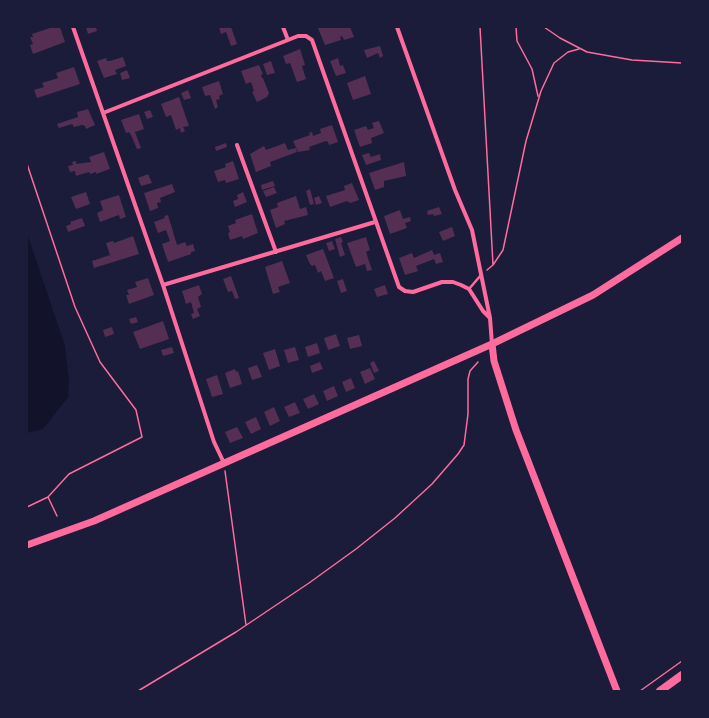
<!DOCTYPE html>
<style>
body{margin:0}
#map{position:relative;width:709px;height:718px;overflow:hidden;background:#1b1b3a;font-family:"Archivo Narrow",sans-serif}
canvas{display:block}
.frame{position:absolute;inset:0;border:28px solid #1b1b3a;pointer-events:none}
</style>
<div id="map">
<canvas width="709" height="718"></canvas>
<div class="frame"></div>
</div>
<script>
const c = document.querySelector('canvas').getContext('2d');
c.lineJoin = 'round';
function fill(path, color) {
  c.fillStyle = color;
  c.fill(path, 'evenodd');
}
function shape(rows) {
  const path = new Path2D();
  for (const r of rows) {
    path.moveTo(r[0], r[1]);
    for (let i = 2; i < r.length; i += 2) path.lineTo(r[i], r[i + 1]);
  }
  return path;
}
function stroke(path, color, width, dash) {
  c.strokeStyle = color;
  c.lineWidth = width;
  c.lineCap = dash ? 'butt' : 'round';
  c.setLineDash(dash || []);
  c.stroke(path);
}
fill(shape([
 [27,233,65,346,69,381,68,397,62,405,43,429,27,433]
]), '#12122b');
fill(shape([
 [53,27,60,27,65,42,33,54,30,45,33,44,30,37,33,37,32,34],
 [86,27,96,27,97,31,88,34],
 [219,27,231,27,237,44,231,46,226,32,221,34],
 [321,27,350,27,354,37,344,40,342,36,340,37,341,40,325,45,318,28],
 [380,46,383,56,380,58,378,53,367,58,364,50],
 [300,49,305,65,302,66,306,79,297,82,290,63,286,64,283,56],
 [123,57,126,66,115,70,117,74,104,78,97,61,106,58,107,61,110,61],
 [338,58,340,66,343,65,346,73,336,76,330,61],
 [271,61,275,73,267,75,263,64],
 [259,65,263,74,261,75,262,78,263,78,269,93,267,97,257,102,252,92,254,91,251,82,246,84,241,71],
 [74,67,80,84,37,98,34,90,44,87,42,83,58,78,56,73],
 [127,70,130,78,122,80,120,73],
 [365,76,371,94,353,100,347,83],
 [219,81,223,94,219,96,220,99,216,100,218,107,215,109,210,95,205,96,202,87],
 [188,90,191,98,184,100,181,93],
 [179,97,189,126,183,127,185,131,181,133,180,128,176,130,171,115,166,117,161,104],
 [88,109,95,125,86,129,85,126,82,125,74,127,72,124,59,128,57,124,78,117,77,112],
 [150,110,153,117,147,119,144,112],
 [139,114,144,129,135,132,141,148,137,149,131,135,129,132,126,133,121,120],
 [379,121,384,133,371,138,372,143,360,147,354,130,366,126,368,130,374,128,372,123],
 [332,125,338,142,329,145,328,142,326,141,309,147,310,150,298,152,293,141,310,135,309,133,312,132,313,136,321,133,320,129],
 [226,143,227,147,216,151,215,147],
 [285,143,288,150,296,148,297,152,270,162,271,166,256,172,250,154,264,146,266,150],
 [104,152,110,169,96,174,96,172,90,174,89,172,76,176,75,171,70,172,68,166,73,165,72,162,76,161,76,164,91,162,89,157],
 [369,153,371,157,380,154,381,160,366,165,362,155],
 [233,161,239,179,226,183,225,180,218,182,214,171,226,167,225,164],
 [404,162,406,176,384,181,384,187,375,190,369,173],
 [148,174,152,183,141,186,138,178],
 [273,181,275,186,262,190,261,185],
 [352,183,359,200,350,203,347,201,330,207,326,196,345,190,344,186],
 [172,184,175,192,160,198,161,202,157,203,158,208,150,211,144,193],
 [274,187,277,193,266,197,263,191],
 [310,189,314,204,310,205,306,191],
 [86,192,90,204,76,209,71,197],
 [243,192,247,202,235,207,233,201,238,199,237,195],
 [119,195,126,217,120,219,119,215,100,222,97,213,103,210,100,201],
 [296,196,300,209,306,207,308,215,284,221,285,224,276,228,270,210,278,207,277,203],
 [319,196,322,203,316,205,314,198],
 [439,207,442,214,434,216,433,214,428,215,427,211],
 [400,210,403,219,410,217,411,221,405,223,407,228,390,234,384,216],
 [252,214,258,233,243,239,242,236,230,240,228,233,230,232,228,226,236,223,235,220],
 [168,215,177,245,185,242,187,246,193,244,195,251,191,252,191,254,168,262,162,244,170,241,166,230,158,233,154,222,165,218,164,216],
 [82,218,85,226,68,232,66,226,71,224,70,222],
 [452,227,455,236,443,241,439,232],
 [133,236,139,254,94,268,92,261,110,255,106,243,113,241,114,243],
 [341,237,343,242,341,243,345,255,340,257,335,239],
 [366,237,370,250,366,252,372,270,367,271,365,264,356,267,347,243],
 [332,241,335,249,329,251,326,243],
 [323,249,334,278,325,281,321,271,318,273,315,265,312,266,310,264,306,255],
 [432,250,434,255,440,253,443,262,436,264,434,259,416,266,418,271,405,275,399,258,412,253,414,258],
 [282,261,290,283,278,287,280,292,273,294,265,267],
 [231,276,239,298,235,299,232,291,228,292,223,279],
 [148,278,154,295,129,304,126,295,129,295,127,290,137,287,135,282],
 [343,279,347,291,341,293,337,281],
 [199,285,202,294,198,297,201,307,197,309,200,316,193,319,191,314,194,313,191,302,186,304,182,291],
 [385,285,388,294,377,297,374,289],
 [136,317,138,322,131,324,129,319],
 [163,321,169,339,140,349,133,332],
 [112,327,114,334,105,337,103,330],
 [336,334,340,346,328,350,324,338],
 [359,335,362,346,350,349,347,338],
 [317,343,320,353,308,357,305,347],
 [172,347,174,353,163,356,161,350],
 [295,347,299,360,288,363,284,350],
 [275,349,280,366,269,370,263,353],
 [374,361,379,371,374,373,370,363],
 [320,362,323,369,312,373,310,366],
 [257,365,262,377,252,380,248,368],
 [370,368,375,379,365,384,360,372],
 [235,369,236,372,238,371,242,384,230,388,225,373],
 [217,375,223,394,212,397,206,379],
 [351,378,355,388,346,392,342,382],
 [334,386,338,396,327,401,323,391],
 [314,394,319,404,308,409,303,399],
 [295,402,300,413,289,417,284,407],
 [274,407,280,421,270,426,264,412],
 [256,417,261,429,251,434,245,422],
 [237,427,243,438,230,443,225,432]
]), '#542f53');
stroke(shape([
 [480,27,493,265],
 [516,27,517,41,532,69,538,96],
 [544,27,560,38,587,52,632,60,682,63],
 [27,164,75,307,100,362,136,410,142,437,69,474,48,497,57,516],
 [487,270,493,265,503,250,526,141,541,91,554,63,568,52,579,49],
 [225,471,246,625],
 [27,507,48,497],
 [138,691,236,632,309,583,356,549,395,518,432,484,458,454,464,445,468,414,468,379,470,371,478,362],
 [640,691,682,661]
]), '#ff6b9d', 1.5);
stroke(shape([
 [469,289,481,275]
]), '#ff6b9d', 2.5);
stroke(shape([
 [73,27,163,285,214,442,224,463],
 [283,27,288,40],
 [397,27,455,190,472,230,490,318,492,344],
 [103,113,288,40,298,36,306,36,312,40,399,287,405,291,413,292,442,282,453,282,461,285,469,289,483,311,490,318],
 [237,145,276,252],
 [163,285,375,222]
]), '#ff6b9d', 4);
stroke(shape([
 [492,344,494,361,516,430,617,691],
 [27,545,94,521,492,344,593,295,682,238]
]), '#ff6b9d', 7);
stroke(shape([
 [660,691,682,675]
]), '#ff6b9d', 8);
</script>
